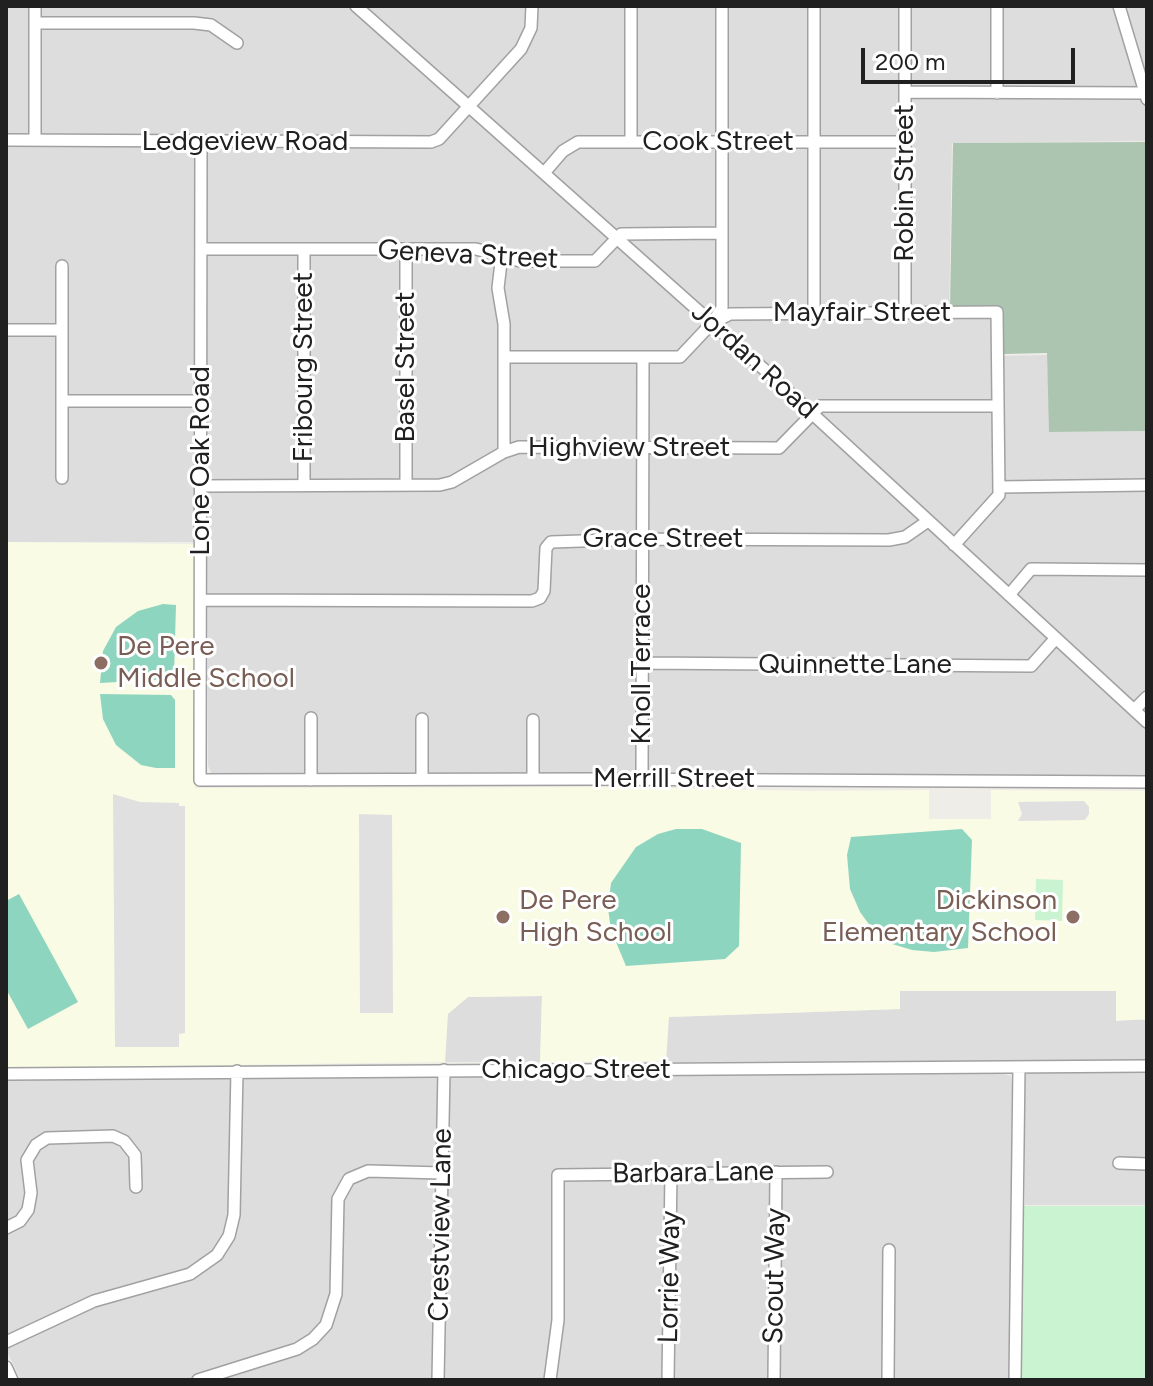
<!DOCTYPE html>
<style>
body{margin:0}
#map{position:relative;width:1153px;height:1386px;overflow:hidden;background:#efede7;font-family:Figtree,sans-serif}
canvas{display:block}
.frame{position:absolute;inset:0;border:8px solid #202020;pointer-events:none}
.scale{position:absolute;left:861px;top:48px;width:214px;height:36px;box-sizing:border-box;border:4px solid #202020;border-top:0;padding-left:10px;font-size:24px;line-height:28px;white-space:nowrap;color:#202020;-webkit-text-stroke:6px #fff;paint-order:stroke}
</style>
<div id="map">
<canvas width="1153" height="1386"></canvas>
<div class="frame"></div>
<div class="scale">200 m</div>
</div>
<script>
const c = document.querySelector('canvas').getContext('2d');
c.lineJoin = 'round';
function fill(path, color) {
  c.fillStyle = color;
  c.fill(path, 'evenodd');
}
function shape(rows) {
  const path = new Path2D();
  for (const r of rows) {
    path.moveTo(r[0], r[1]);
    for (let i = 2; i < r.length; i += 2) path.lineTo(r[i], r[i + 1]);
  }
  return path;
}
function stroke(path, color, width, dash) {
  c.strokeStyle = color;
  c.lineWidth = width;
  c.lineCap = dash ? 'butt' : 'round';
  c.setLineDash(dash || []);
  c.stroke(path);
}
function drawText(font, color, halo, rows, align = 'center') {
  c.font = font + ' Figtree,sans-serif';
  c.lineWidth = 6;
  c.setLineDash([]);
  c.textBaseline = 'middle';
  c.strokeStyle = halo;
  c.fillStyle = color;
  for (const [text, x, y, turn = 0] of rows) {
    c.save();
    c.translate(x, y);
    c.rotate((+turn || 0) * Math.PI / 180);
    c.textAlign = isNaN(turn) ? turn : align;
    if (halo) c.strokeText(text, 0, 0);
    c.fillText(text, 0, 0);
    c.restore();
  }
}
fill(shape([
 [6,6,1147,6,1147,141,952,143,949,317,991,318,994,321,994,356,1047,355,1050,432,1147,431,1147,780,212,774,208,766,207,542,6,542],
 [900,991,1116,991,1117,1020,1147,1020,1147,1205,1025,1205,1024,1061,666,1062,668,1017,900,1009],
 [542,996,540,1062,445,1062,447,1014,468,997],
 [1004,1074,1011,1076,1012,1083,1009,1380,21,1380,6,1350,6,1079]
]), '#ddd');
fill(shape([
 [6,542,196,544,195,788,627,787,811,791,929,790,929,819,991,819,991,790,1147,791,1147,1019,1116,1021,1116,991,900,991,900,1009,669,1017,666,1061,540,1062,542,996,468,997,448,1014,445,1062,6,1068]
]), '#f9fbe4');
fill(shape([
 [1147,142,1147,431,1049,432,1047,353,1004,354,1003,308,950,307,953,143]
]), '#abc5b1');
fill(shape([
 [1036,879,1063,880,1062,921,1035,920],
 [1017,1206,1147,1206,1147,1380,1015,1380]
]), '#caf3d1');
fill(shape([
 [163,604,176,605,174,675,169,679,100,683,103,651,116,627,138,611],
 [100,694,171,695,175,700,175,768,156,768,141,765,116,745,103,719],
 [676,829,702,829,741,843,739,946,725,959,626,966,611,930,608,908,611,883,636,847,658,834],
 [962,829,972,840,968,948,934,952,912,950,889,943,871,927,860,912,850,889,847,855,851,837],
 [19,894,78,1002,28,1029,6,989,6,901]
]), '#8ed5c0');
fill(shape([
 [113,794,140,802,179,803,179,806,185,806,185,1033,179,1034,179,1047,115,1047],
 [1084,801,1089,807,1089,814,1085,820,1018,821,1022,814,1018,802],
 [359,814,392,815,393,1013,360,1013]
]), '#e0e0e0');
const minor = shape([
 [35,6,35,140],
 [356,6,766,371,1147,722],
 [631,6,631,142],
 [997,6,997,93],
 [1119,6,1147,99],
 [35,23,194,23,211,25,237,43],
 [905,92,1145,93],
 [6,140,431,142,439,139,521,49,531,28,532,6],
 [201,141,200,780,589,779,1147,782],
 [544,173,563,151,578,142,905,142],
 [201,249,476,249,520,261,595,261,621,234,722,233],
 [304,249,304,485],
 [406,249,406,485],
 [502,254,498,288,504,324,504,452],
 [62,266,62,478],
 [814,312,814,6],
 [905,312,905,6],
 [715,319,722,308,722,6],
 [6,330,62,330],
 [504,357,680,357,712,323,730,314,997,312,999,495,954,545],
 [62,401,201,401],
 [201,486,440,485,452,482,504,452,519,447,779,448,820,406,998,406],
 [999,487,1147,485],
 [1009,595,1031,569,1147,570],
 [201,600,532,601,540,598,544,591,546,548,551,542,642,539,889,540,905,537,928,521],
 [642,663,1031,666,1056,638],
 [1134,710,1147,697],
 [311,718,311,780],
 [422,719,422,779],
 [533,720,533,779],
 [642,779,643,357],
 [6,1074,1147,1066],
 [1119,1163,1147,1164],
 [6,1228,20,1221,28,1210,31,1193,27,1160,36,1145,47,1138,113,1136,124,1141,135,1155,136,1187],
 [6,1342,94,1301,190,1274,217,1255,229,1236,234,1215,237,1071],
 [6,1367,12,1380],
 [198,1380,297,1349,313,1339,326,1325,336,1294,338,1199,349,1179,368,1171,442,1173],
 [438,1380,444,1070],
 [550,1380,558,1320,558,1175,827,1172],
 [668,1380,671,1173],
 [774,1380,776,1172],
 [888,1380,889,1250],
 [1015,1380,1019,1067]
]);
stroke(minor, '#a1a1a1', 14);
stroke(minor, '#fff', 11);
for (const [x, y, r, color] of [
 [101,663,8,"#8d6e63"],
 [503,917,8,"#8d6e63"],
 [1073,917,8,"#8d6e63"]
]) {
  const dot = new Path2D();
  dot.arc(x, y, r, 0, 2 * Math.PI);
  c.fillStyle = color;
  c.fill(dot);
  stroke(dot, '#fff', 3);
}
drawText('28px', '#202020', '#fff', [
 ["Ledgeview Road",245,142],
 ["Cook Street",718,142],
 ["Robin Street",905,183,-90],
 ["Geneva Street",468,255,3],
 ["Mayfair Street",862,313],
 ["Jordan Road",754,361,42],
 ["Fribourg Street",304,367,-90],
 ["Basel Street",406,367,-90],
 ["Highview Street",629,448],
 ["Lone Oak Road",201,461,-90],
 ["Grace Street",663,539],
 ["Knoll Terrace",642,664,-90],
 ["Quinnette Lane",855,665],
 ["Merrill Street",674,779],
 ["Chicago Street",576,1070],
 ["Barbara Lane",693,1173,-1],
 ["Crestview Lane",441,1225,-89],
 ["Scout Way",775,1276,-89],
 ["Lorrie Way",670,1277,-89]
]);
drawText('28px', '#785e54', '#fff', [
 ["De Pere",117,647],
 ["Middle School",117,679],
 ["De Pere",519,901],
 ["High School",519,933],
 ["Dickinson",1057,901,"right"],
 ["Elementary School",1057,933,"right"]
], 'left');
</script>
